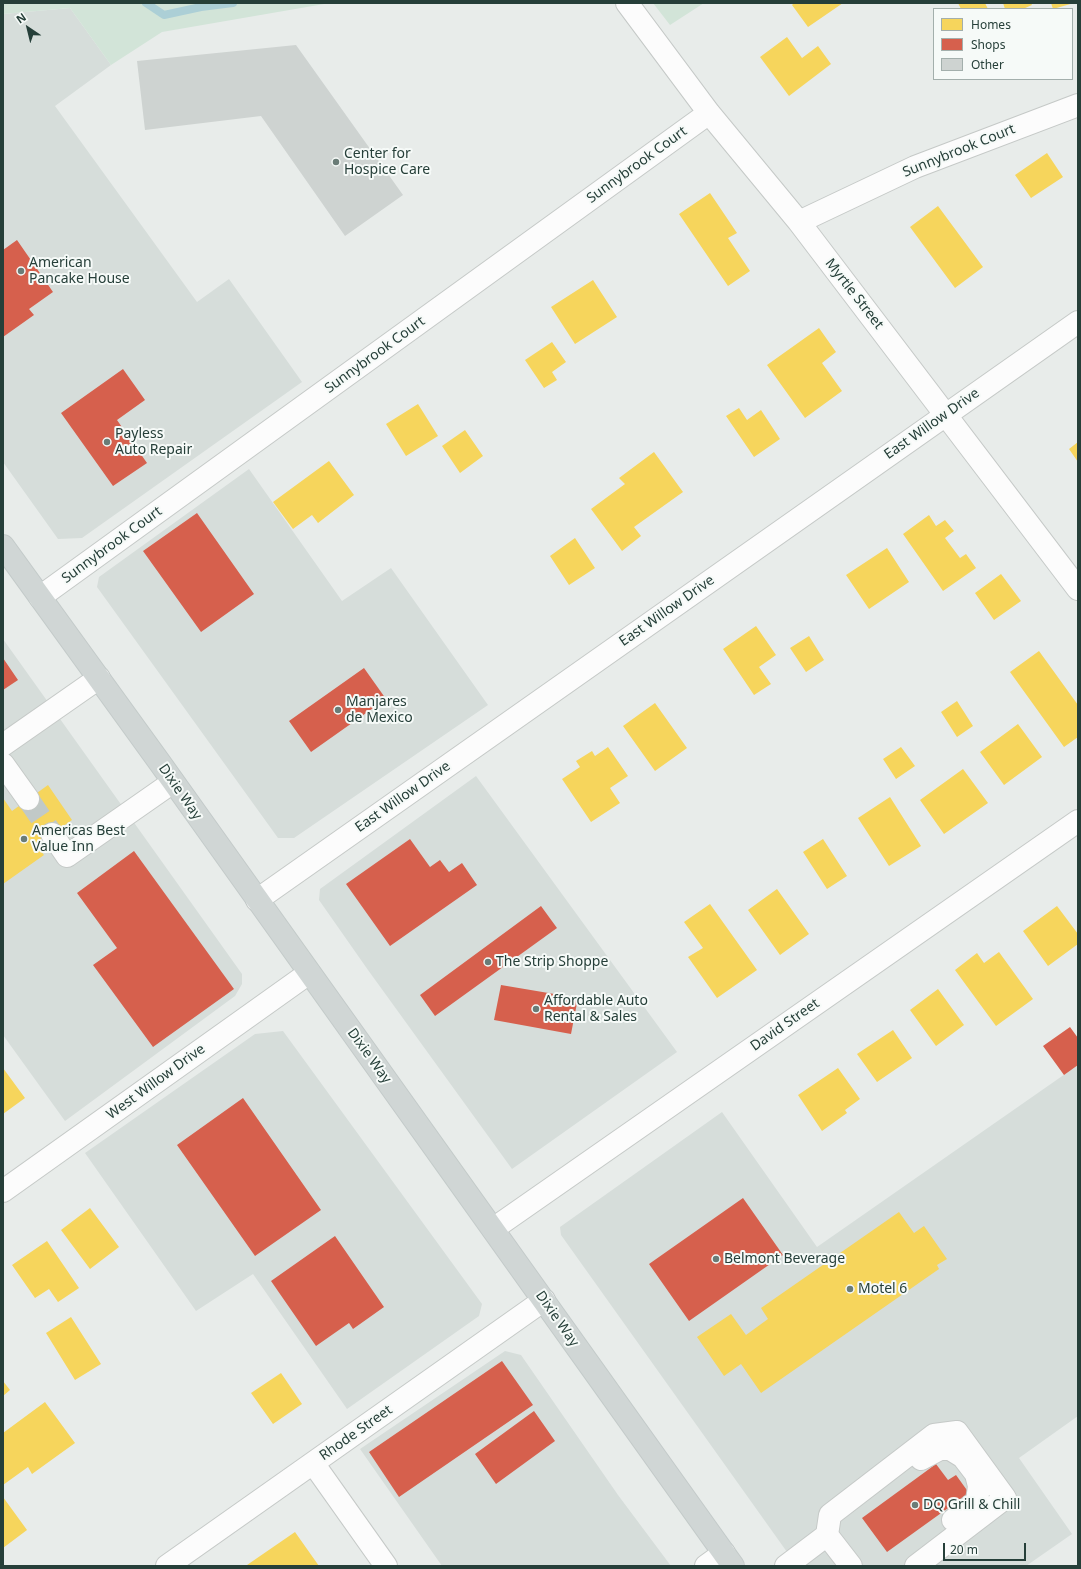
<!DOCTYPE html>
<style>
body{margin:0}
#map{position:relative;width:1081px;height:1569px;overflow:hidden;background:#e8ecea;font-family:"Noto Sans",sans-serif}
canvas{display:block}
.frame{position:absolute;inset:0;border:4px solid #263f39;pointer-events:none}
.legend{position:absolute;left:933px;top:8px;width:140px;height:72px;box-sizing:border-box;background:#f6faf8;border:1px solid #a3afac;margin:0;padding:5px 7px;list-style:none;font-size:12px;color:#263f39}
.legend li{display:flex;align-items:center;gap:8px;height:20px}
.legend b{width:20px;border:1px solid #a3afac}
.north{position:absolute;left:8px;top:8px;width:40px;height:40px;-webkit-text-stroke:3px #f6faf8;paint-order:stroke;rotate:325deg;font-size:11px;font-weight:700;line-height:16px;text-align:center;color:#263f39}
.north::after{content:'';display:block;margin:auto;width:14px;height:18px;background:#263f39;clip-path:polygon(50% 0,100% 100%,50% 72%,0 100%)}
.scale{position:absolute;left:943px;top:1543px;width:83px;height:18px;box-sizing:border-box;border:2px solid #263f39;border-top:0;padding-left:5px;font-size:12px;line-height:14px;white-space:nowrap;color:#263f39;-webkit-text-stroke:3px #f6faf8;paint-order:stroke}
</style>
<div id="map">
<canvas width="1081" height="1569"></canvas>
<div class="frame"></div>
<ul class="legend">
<li><b style="height:11px;background:#f6d55c"></b>Homes</li>
<li><b style="height:11px;background:#d6604d"></b>Shops</li>
<li><b style="height:11px;background:#ced3d1"></b>Other</li>
</ul>
<div class="north">N</div>
<div class="scale">20 m</div>
</div>
<script>
const c = document.querySelector('canvas').getContext('2d');
c.lineJoin = 'round';
function fill(path, color) {
  c.fillStyle = color;
  c.fill(path, 'evenodd');
}
function shape(rows) {
  const path = new Path2D();
  for (const r of rows) {
    path.moveTo(r[0], r[1]);
    for (let i = 2; i < r.length; i += 2) path.lineTo(r[i], r[i + 1]);
  }
  return path;
}
function stroke(path, color, width, dash) {
  c.strokeStyle = color;
  c.lineWidth = width;
  c.lineCap = dash ? 'butt' : 'round';
  c.setLineDash(dash || []);
  c.stroke(path);
}
function drawText(font, color, halo, rows, align = 'center') {
  c.font = font + ' "Noto Sans",sans-serif';
  c.lineWidth = 4;
  c.setLineDash([]);
  c.textBaseline = 'middle';
  c.strokeStyle = halo;
  c.fillStyle = color;
  for (const [text, x, y, turn = 0] of rows) {
    c.save();
    c.translate(x, y);
    c.rotate((+turn || 0) * Math.PI / 180);
    c.textAlign = isNaN(turn) ? turn : align;
    if (halo) c.strokeText(text, 0, 0);
    c.fillText(text, 0, 0);
    c.restore();
  }
}
fill(shape([
 [70,8,111,65,55,106,197,302,229,279,302,382,82,538,58,539,3,462,3,14],
 [249,469,342,601,391,568,488,705,294,838,278,838,97,587,99,577],
 [3,639,242,974,242,984,235,996,65,1121,3,1035],
 [476,776,677,1052,512,1169,368,970,319,900,320,889],
 [283,1031,482,1304,479,1316,347,1409,253,1274,196,1311,85,1153,255,1034],
 [1078,1065,1078,1416,1019,1458,1072,1534,1026,1566,797,1566,561,1235,560,1227,722,1112,817,1247],
 [505,1351,521,1355,618,1495,671,1566,442,1566,360,1449]
]), '#d6ddda');
fill(shape([
 [3,3,330,3,162,32,111,65,70,8,3,14],
 [653,3,704,3,670,25]
]), '#d2e4d8');
fill(shape([
 [794,3,843,3,808,27,792,5],
 [958,3,985,3,988,9,961,9],
 [1003,3,1031,3,1032,5,1023,9,1005,9],
 [1051,3,1074,3,1053,9],
 [787,37,802,58,818,46,831,64,789,96,760,57],
 [1047,153,1063,177,1031,198,1015,175],
 [710,193,737,233,728,238,750,271,728,286,679,214],
 [938,206,983,267,955,288,910,227],
 [593,280,617,317,575,344,551,307],
 [819,328,836,352,822,363,842,391,805,418,767,365],
 [552,342,566,362,552,372,557,380,544,388,525,360],
 [418,404,438,436,406,456,386,424],
 [739,408,747,420,761,410,780,439,754,457,726,416],
 [465,430,483,456,460,473,442,446],
 [1078,442,1078,462,1069,449],
 [654,452,683,492,634,527,641,536,622,551,591,509,625,484,619,478],
 [329,461,354,495,318,523,312,515,293,529,273,502],
 [929,515,936,526,945,520,954,531,945,538,960,558,966,554,976,568,943,591,903,534],
 [575,538,595,568,569,585,550,556],
 [887,548,909,582,869,609,846,575],
 [1001,574,1021,601,994,620,975,593],
 [756,626,776,655,759,667,771,684,754,695,723,649],
 [809,636,824,660,806,672,790,648],
 [1039,651,1078,705,1078,737,1064,747,1010,672],
 [957,701,973,726,957,737,941,712],
 [655,703,687,748,655,771,623,726],
 [1018,724,1042,757,1004,785,980,752],
 [608,747,628,776,610,788,620,803,591,822,562,779,580,767,576,761,592,751,595,756],
 [901,747,915,766,896,779,883,759],
 [963,769,988,803,944,834,920,800],
 [48,785,72,820,36,845,44,855,3,884,3,798,12,811],
 [890,797,921,846,889,866,858,818],
 [823,839,847,876,827,889,803,852],
 [777,889,809,934,780,955,748,910],
 [710,904,757,970,717,998,688,957,703,948,684,922],
 [1057,906,1078,934,1078,944,1048,966,1023,931],
 [999,952,1033,999,996,1026,955,970,977,953,984,963],
 [938,989,964,1025,936,1046,910,1010],
 [893,1030,912,1058,877,1082,857,1054],
 [3,1068,25,1098,3,1114],
 [838,1068,860,1099,845,1110,847,1113,822,1131,798,1095],
 [90,1208,119,1247,90,1269,61,1230],
 [899,1212,914,1233,924,1226,947,1259,937,1265,939,1269,761,1393,741,1364,724,1376,697,1337,731,1314,746,1335,768,1319,761,1308],
 [47,1241,79,1288,58,1302,49,1289,35,1298,12,1265],
 [71,1317,101,1364,75,1380,46,1333],
 [281,1373,302,1404,273,1424,251,1393],
 [3,1381,10,1390,3,1396],
 [45,1402,75,1443,32,1474,28,1467,3,1485,3,1433],
 [3,1497,27,1530,3,1548],
 [295,1532,319,1566,248,1566,247,1565]
]), '#f6d55c');
fill(shape([
 [17,240,53,292,29,309,34,315,3,337,3,250],
 [123,369,145,400,117,420,147,463,113,486,61,413],
 [197,513,254,594,201,632,143,551],
 [3,658,18,680,3,690],
 [364,668,386,699,311,752,289,721],
 [410,839,430,867,440,860,449,872,462,863,477,885,390,946,346,884],
 [134,851,234,989,153,1047,93,965,117,948,77,893],
 [541,906,557,928,435,1016,420,995],
 [501,985,578,998,571,1034,494,1020],
 [1070,1027,1078,1038,1078,1065,1064,1075,1043,1046],
 [243,1098,321,1210,255,1256,177,1145],
 [743,1198,783,1255,689,1321,649,1264],
 [335,1236,384,1307,353,1329,349,1323,316,1346,271,1281],
 [502,1361,533,1405,399,1497,369,1452],
 [534,1411,555,1441,496,1484,475,1454],
 [936,1464,948,1480,956,1475,969,1493,887,1552,862,1518]
]), '#d6604d');
stroke(shape([
 [146,3,164,15,201,7,233,3]
]), '#accfd6', 8);
fill(shape([
 [296,45,403,195,345,236,261,116,145,130,137,61]
]), '#ced3d1');
stroke(shape([
 [28,799,52,834]
]), '#c1c9c7', 22, [22, 11]);
const minor = shape([
 [627,3,709,113,799,222,1078,589],
 [799,222,915,167,1078,105],
 [40,597,709,113],
 [3,745,99,678],
 [3,764,28,799],
 [52,834,67,856,173,782],
 [257,900,1078,322],
 [3,1191,309,973],
 [493,1229,1078,821],
 [921,1459,940,1449,950,1449,963,1457,976,1474,979,1486,977,1501,953,1520],
 [313,1463,386,1566],
 [167,1566,544,1300],
 [706,1566,724,1553],
 [786,1566,827,1535],
 [851,1566,827,1535,830,1515,934,1435,957,1432,1005,1498,916,1566]
]);
const major = shape([
 [3,546,160,763,733,1566]
]);
stroke(minor, '#c5c9c7', 24);
stroke(major, '#c3cac9', 24);
stroke(minor, '#fcfcfc', 22);
stroke(major, '#d0d6d5', 22);
for (const [x, y, r, color] of [
 [336,162,4,"#6a7c77"],
 [21,271,4,"#6a7c77"],
 [107,442,4,"#6a7c77"],
 [338,710,4,"#6a7c77"],
 [24,839,4,"#6a7c77"],
 [488,962,4,"#6a7c77"],
 [536,1009,4,"#6a7c77"],
 [716,1259,4,"#6a7c77"],
 [850,1289,4,"#6a7c77"],
 [915,1505,4,"#6a7c77"]
]) {
  const dot = new Path2D();
  dot.arc(x, y, r, 0, 2 * Math.PI);
  c.fillStyle = color;
  c.fill(dot);
  stroke(dot, '#f6faf8', 1.5);
}
drawText('14px', '#263f39', '#f6faf8', [
 ["Sunnybrook Court",959,151,-22],
 ["Sunnybrook Court",637,165,-36],
 ["Myrtle Street",854,294,52],
 ["Sunnybrook Court",375,355,-36],
 ["East Willow Drive",932,424,-35],
 ["Sunnybrook Court",112,545,-36],
 ["East Willow Drive",667,611,-35],
 ["Dixie Way",180,792,55],
 ["East Willow Drive",403,797,-35],
 ["David Street",785,1025,-35],
 ["Dixie Way",369,1056,54],
 ["West Willow Drive",156,1082,-36],
 ["Dixie Way",557,1319,55],
 ["Rhode Street",356,1433,-35]
]);
drawText('14px', '#263f39', '#f6faf8', [
 ["Center for",344,154],
 ["Hospice Care",344,170],
 ["American",29,263],
 ["Pancake House",29,279],
 ["Payless",115,434],
 ["Auto Repair",115,450],
 ["Manjares",346,702],
 ["de Mexico",346,718],
 ["Americas Best",32,831],
 ["Value Inn",32,847],
 ["The Strip Shoppe",496,962],
 ["Affordable Auto",544,1001],
 ["Rental & Sales",544,1017],
 ["Belmont Beverage",724,1259],
 ["Motel 6",858,1289],
 ["DQ Grill & Chill",923,1505]
], 'left');
</script>
